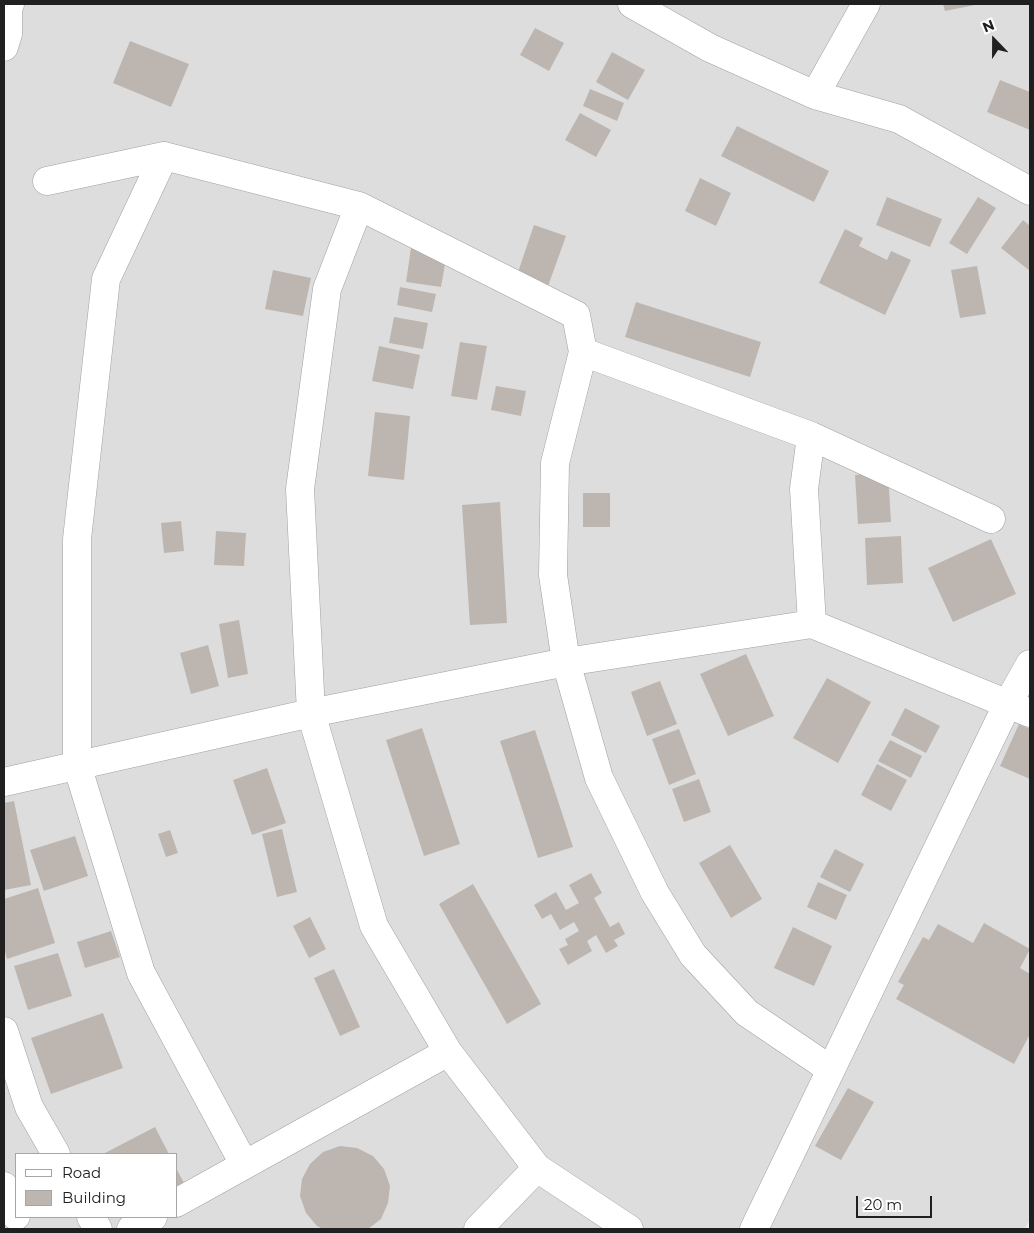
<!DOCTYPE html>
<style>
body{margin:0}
#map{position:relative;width:1034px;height:1233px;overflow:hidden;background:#efede7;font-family:Montserrat,sans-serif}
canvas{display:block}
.frame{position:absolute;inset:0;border:5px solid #202020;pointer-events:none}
.legend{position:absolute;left:15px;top:1153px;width:162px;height:65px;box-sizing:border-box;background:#fff;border:1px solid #a6a6a6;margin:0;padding:6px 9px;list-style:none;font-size:15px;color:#202020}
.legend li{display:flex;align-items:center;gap:10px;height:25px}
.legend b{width:25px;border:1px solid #a6a6a6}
.north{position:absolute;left:969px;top:15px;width:50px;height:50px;-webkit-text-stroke:4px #fff;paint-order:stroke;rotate:338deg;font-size:14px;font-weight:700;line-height:20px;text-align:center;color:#202020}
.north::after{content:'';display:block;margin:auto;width:18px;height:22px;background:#202020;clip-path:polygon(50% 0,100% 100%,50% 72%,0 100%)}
.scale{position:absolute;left:856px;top:1196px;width:76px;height:22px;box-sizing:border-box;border:2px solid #202020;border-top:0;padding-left:6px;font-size:15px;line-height:18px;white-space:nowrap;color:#202020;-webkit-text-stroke:4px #fff;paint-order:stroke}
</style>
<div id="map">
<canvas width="1034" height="1233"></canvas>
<div class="frame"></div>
<ul class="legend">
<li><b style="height:6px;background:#fff"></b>Road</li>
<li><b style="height:14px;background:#bdb6b0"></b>Building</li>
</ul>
<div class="north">N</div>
<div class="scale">20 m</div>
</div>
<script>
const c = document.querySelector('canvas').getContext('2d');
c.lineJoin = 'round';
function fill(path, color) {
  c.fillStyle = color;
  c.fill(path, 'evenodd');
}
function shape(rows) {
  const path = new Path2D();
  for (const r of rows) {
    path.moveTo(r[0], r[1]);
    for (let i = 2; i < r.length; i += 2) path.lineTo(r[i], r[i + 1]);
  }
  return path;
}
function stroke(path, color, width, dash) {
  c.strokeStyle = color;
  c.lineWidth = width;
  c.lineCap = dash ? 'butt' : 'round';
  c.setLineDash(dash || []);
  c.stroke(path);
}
fill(shape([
 [4,4,1030,4,1030,1219,1025,1229,4,1229],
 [16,1154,176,1154,176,1217,16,1217]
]), '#dedddd');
fill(shape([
 [943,4,975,4,975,5,945,11],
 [535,28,564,43,549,71,520,55],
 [130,41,189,64,171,107,113,83],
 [612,52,645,70,628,100,596,82],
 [1000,80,1030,92,1030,130,987,112],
 [590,89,624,103,617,121,583,106],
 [580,113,611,130,596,157,565,140],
 [737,126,829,171,814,202,721,156],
 [700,178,731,193,716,226,685,211],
 [887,197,942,219,930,247,876,225],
 [978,197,996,208,967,254,949,243],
 [1023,220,1030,226,1030,271,1001,248],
 [534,225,566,236,547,289,516,278],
 [845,229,863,238,859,246,887,260,891,251,911,260,885,315,819,283],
 [411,248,447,253,441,287,406,282],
 [977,266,986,314,960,318,951,270],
 [273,270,311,278,303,316,265,309],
 [400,287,436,294,432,312,397,305],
 [636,302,761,342,750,377,625,337],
 [394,317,428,323,423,349,389,343],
 [460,342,487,346,477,400,451,396],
 [379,346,420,355,413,389,372,381],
 [496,386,526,391,521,416,491,410],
 [375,412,410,416,404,480,368,476],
 [888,472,891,522,858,524,855,475],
 [583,493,610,493,610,527,583,527],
 [500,502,507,623,470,625,462,505],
 [181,521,184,551,164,553,161,523],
 [216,531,246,533,244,566,214,565],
 [901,536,903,583,867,585,865,538],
 [991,539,1016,594,953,622,928,568],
 [239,620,248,674,228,678,219,624],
 [208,645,219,686,191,694,180,653],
 [746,654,774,716,728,736,700,674],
 [827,678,871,702,838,763,793,738],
 [660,681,677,724,647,736,631,692],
 [905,708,940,726,926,753,891,735],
 [1019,724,1030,729,1030,779,1000,766],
 [422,728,460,844,424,856,386,740],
 [679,729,696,774,669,785,652,739],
 [535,730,573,847,538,858,500,741],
 [890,740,922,756,911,778,878,761],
 [877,764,907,780,891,811,861,795],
 [267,768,286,823,252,835,233,780],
 [699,779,711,812,684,822,672,789],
 [14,801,31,885,4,890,4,803],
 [282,829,297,892,277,897,262,834],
 [170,830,178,853,166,857,158,834],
 [75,836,88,876,44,891,30,850],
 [730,845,762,899,731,918,699,863],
 [835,849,864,864,850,892,820,877],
 [591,873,602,893,594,898,610,927,619,922,625,934,614,940,618,946,606,953,596,935,587,941,592,951,568,965,559,949,568,945,565,939,579,931,574,922,560,930,551,914,542,919,534,905,556,892,566,910,579,903,569,885],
 [818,882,847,895,836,920,807,907],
 [473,884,541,1004,507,1024,439,904],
 [38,888,55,943,7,959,4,947,4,899],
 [310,917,326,949,309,958,293,926],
 [984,923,1030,949,1020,968,1030,974,1030,1034,1014,1064,896,999,904,985,898,982,923,937,929,940,938,924,973,943],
 [793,927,832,946,814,986,774,968],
 [111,931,120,957,85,968,77,942],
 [58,953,72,996,28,1010,14,966],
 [334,969,360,1027,340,1036,314,978],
 [103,1013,123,1068,51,1094,31,1038],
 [848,1088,874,1102,841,1160,815,1146],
 [155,1127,169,1154,103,1154],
 [340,1146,357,1148,373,1156,384,1169,390,1186,388,1203,381,1219,368,1229,323,1229,317,1226,306,1213,300,1196,302,1179,310,1164,323,1152],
 [176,1168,184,1183,176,1186]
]), '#bdb6b0');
const street = shape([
 [632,4,710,48,815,95,899,119,1030,191],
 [4,47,8,34,8,9,10,4],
 [815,95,866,4],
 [164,156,106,279,77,539,77,765,141,973,244,1164],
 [47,181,164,156,359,206,576,315,583,352,555,463,553,575,566,662,599,778,655,893,693,955,747,1013,830,1069],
 [359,206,327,289,300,489,311,713,374,926,448,1052,537,1168,629,1229],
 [583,352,811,436,991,519],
 [811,436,804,489,812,624],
 [4,782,311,713,566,662,812,624,1030,713],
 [4,1031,29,1107,56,1154],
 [4,1186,16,1216],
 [176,1203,448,1052],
 [91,1217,98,1229],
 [131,1229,153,1217],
 [478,1229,537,1168],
 [754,1229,1008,703,1030,664]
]);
stroke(street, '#a1a1a1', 29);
stroke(street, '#fff', 28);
</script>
